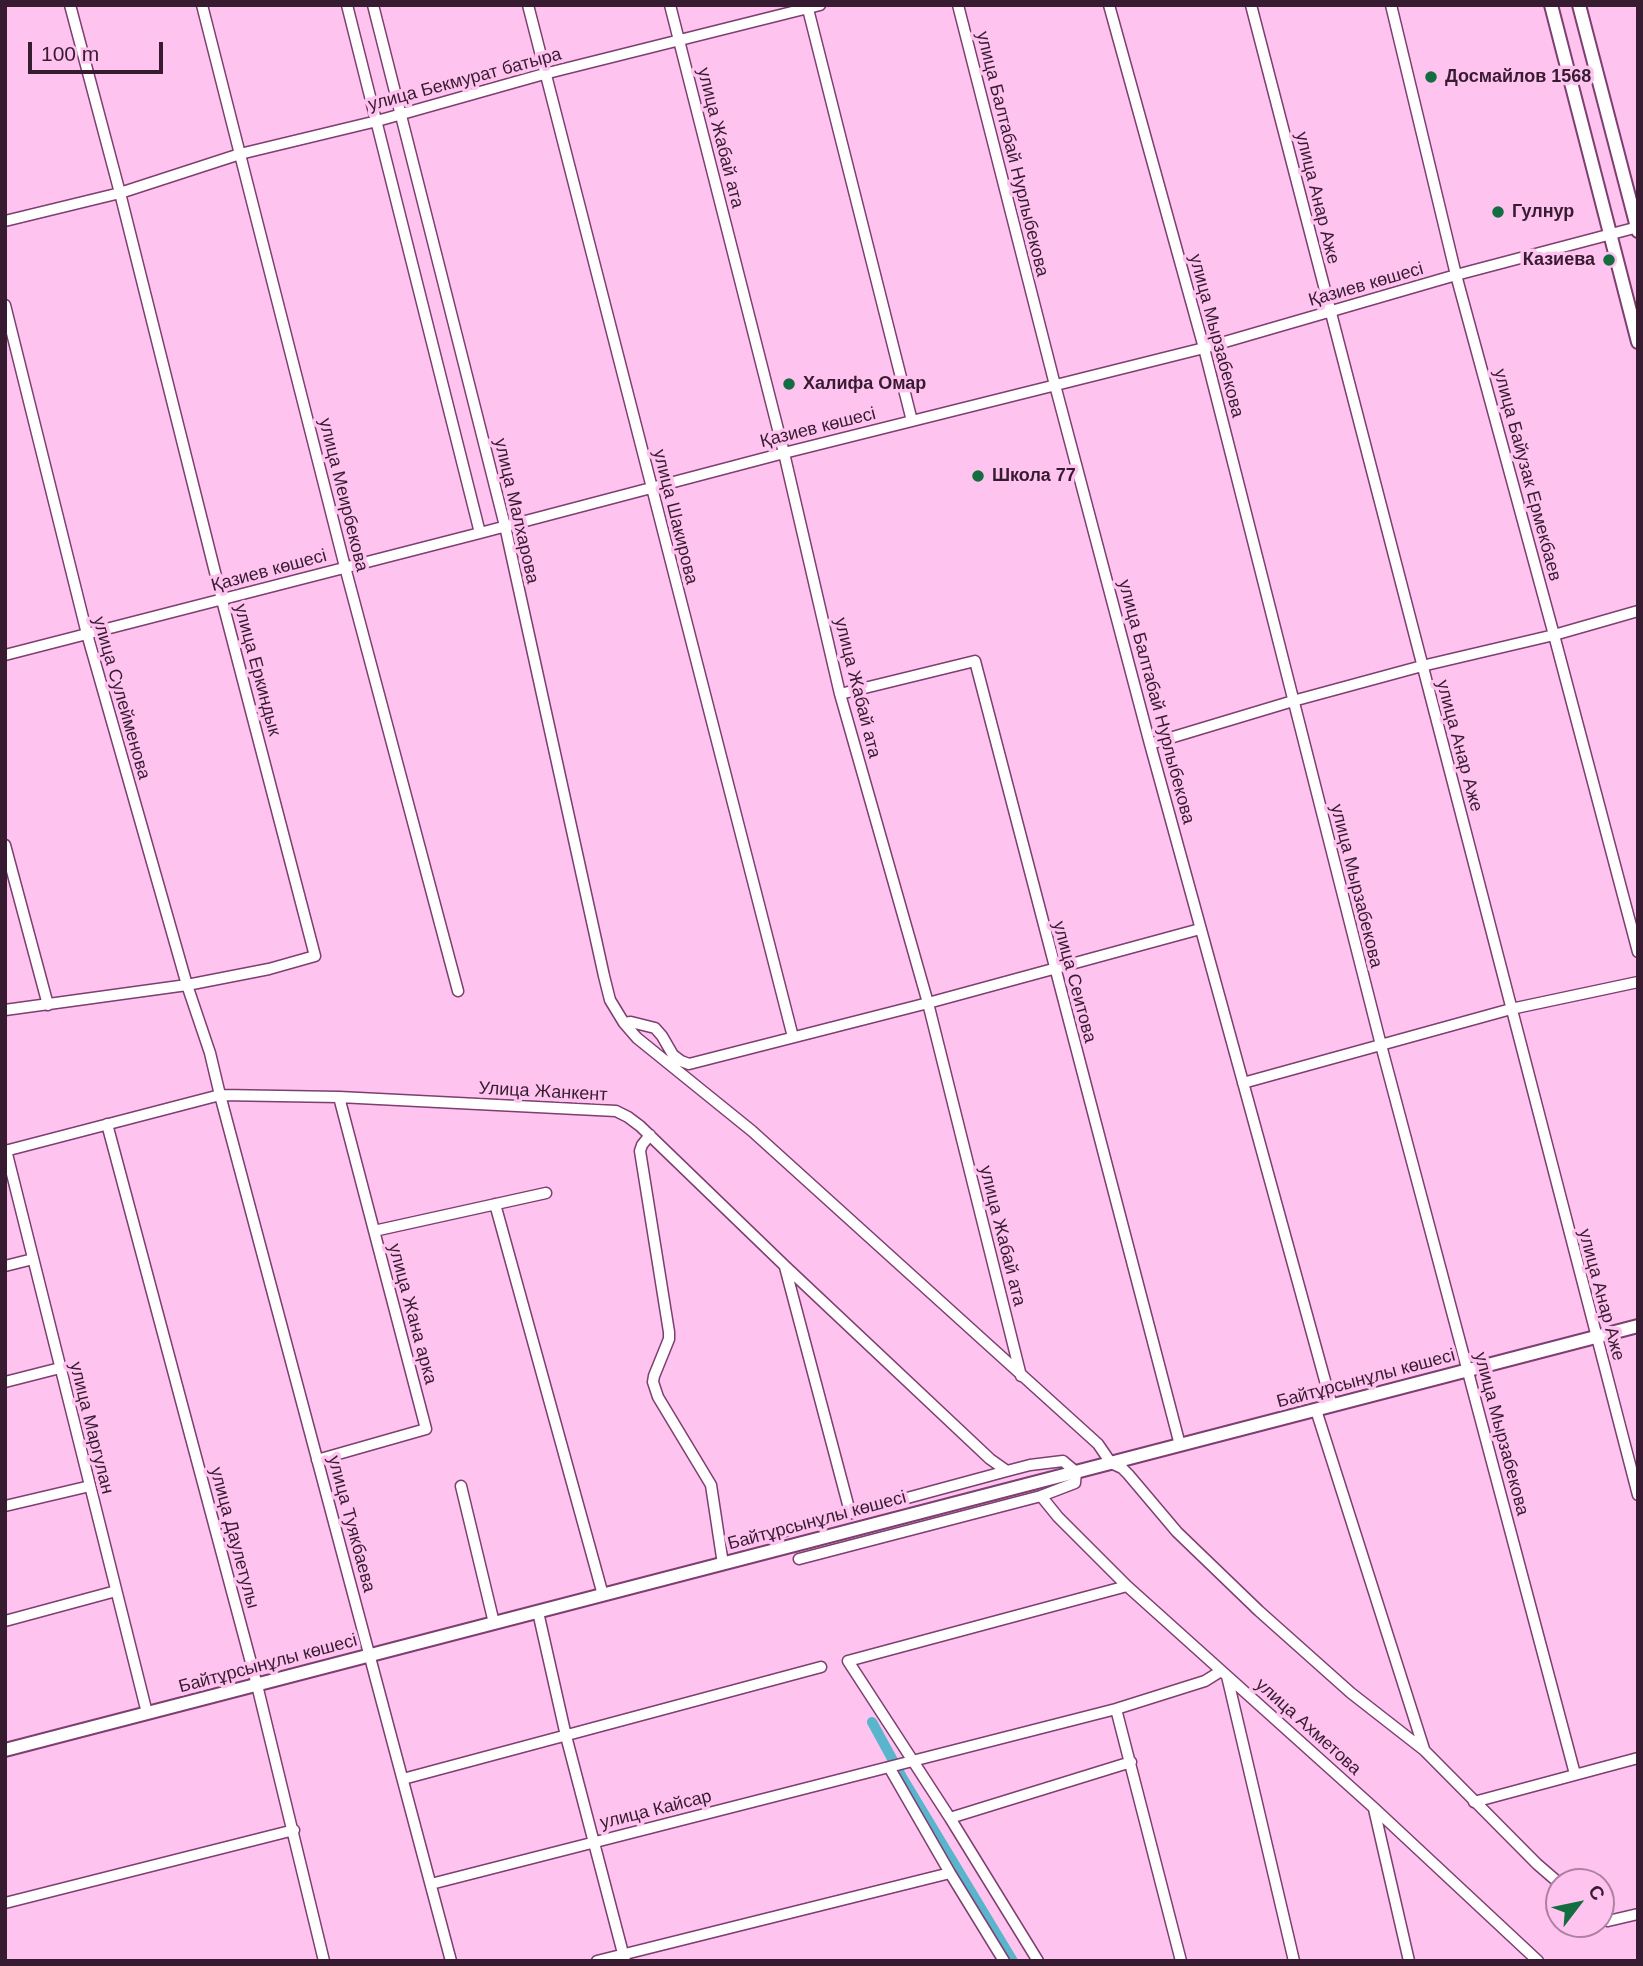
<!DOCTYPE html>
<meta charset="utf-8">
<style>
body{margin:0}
#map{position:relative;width:1643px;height:1966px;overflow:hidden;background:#fec3ef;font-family:Helvetica,sans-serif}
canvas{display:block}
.frame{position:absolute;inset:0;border:7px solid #371c31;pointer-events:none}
.north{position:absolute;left:1545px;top:1868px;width:70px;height:70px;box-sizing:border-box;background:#fec3ef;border:2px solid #ae80a3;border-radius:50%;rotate:58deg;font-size:19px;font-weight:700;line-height:28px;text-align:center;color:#371c31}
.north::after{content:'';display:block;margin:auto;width:24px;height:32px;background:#146d41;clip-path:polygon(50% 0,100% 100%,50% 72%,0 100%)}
.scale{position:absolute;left:28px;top:42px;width:135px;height:32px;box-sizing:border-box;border:4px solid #371c31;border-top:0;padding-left:9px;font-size:21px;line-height:24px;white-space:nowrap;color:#371c31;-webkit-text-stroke:5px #fec3ef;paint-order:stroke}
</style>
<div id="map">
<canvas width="1643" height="1966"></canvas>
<div class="frame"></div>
<div class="north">С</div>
<div class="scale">100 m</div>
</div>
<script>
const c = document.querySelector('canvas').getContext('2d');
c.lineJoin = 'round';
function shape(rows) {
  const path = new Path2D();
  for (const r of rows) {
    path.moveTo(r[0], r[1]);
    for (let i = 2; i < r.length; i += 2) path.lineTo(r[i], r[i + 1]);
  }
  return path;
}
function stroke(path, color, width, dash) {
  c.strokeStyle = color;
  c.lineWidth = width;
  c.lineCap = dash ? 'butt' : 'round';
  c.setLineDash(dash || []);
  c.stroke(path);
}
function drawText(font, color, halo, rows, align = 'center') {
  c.font = font + ' Helvetica,sans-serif';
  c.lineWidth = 7;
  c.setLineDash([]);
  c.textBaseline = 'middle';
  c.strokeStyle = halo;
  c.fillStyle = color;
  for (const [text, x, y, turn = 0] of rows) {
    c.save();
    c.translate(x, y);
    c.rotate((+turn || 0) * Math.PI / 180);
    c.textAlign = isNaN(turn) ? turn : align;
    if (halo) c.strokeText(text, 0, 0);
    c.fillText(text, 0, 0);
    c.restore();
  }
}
stroke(shape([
 [872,1722,902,1777,1013,1961]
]), '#59b5cb', 10);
const minor = shape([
 [202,5,345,567,458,991],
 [347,5,480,533],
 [373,5,505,526,604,976,610,1000,624,1023,637,1038,752,1131,1098,1444,1111,1463,1122,1468,1128,1474,1177,1532,1259,1611,1351,1693,1424,1750,1537,1864,1559,1883],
 [528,5,793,1037],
 [670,5,784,453,840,694,928,1003,1021,1376],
 [807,5,912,421],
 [958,5,1055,385,1150,744,1332,1406],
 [1109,5,1204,348,1381,1045,1575,1774],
 [1251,5,1638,1495],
 [1391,5,1456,275,1554,635,1638,952],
 [5,221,120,193,240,154,377,121,544,74,820,5],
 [5,305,87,634,187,985,210,1053,220,1095,451,1961],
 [5,655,480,533,784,453,1204,348,1456,275,1638,227],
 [840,694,975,661,1180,1445],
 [1150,744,1293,701,1422,666,1554,635,1638,611],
 [5,845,48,1005],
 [5,1010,187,985,269,969,315,956,222,600,120,193,70,5],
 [624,1023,631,1022,655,1028,662,1036,673,1055,681,1061,689,1064,928,1003,1200,929],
 [1243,1083,1511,1009,1638,982],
 [107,1124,257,1685,324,1961],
 [650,1135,642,1145,640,1151,669,1332,669,1339,654,1376,653,1382,658,1397,711,1485,723,1564],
 [6,1150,147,1713],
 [5,1151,220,1095,339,1097,616,1111,628,1117,640,1126,785,1266,990,1459,1007,1471,774,1534],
 [495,1204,603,1595],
 [374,1231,546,1193],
 [5,1266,33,1259],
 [785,1267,850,1512],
 [5,1382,60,1368],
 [1316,1410,1424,1749],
 [317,1460,426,1429,339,1097],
 [1007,1471,1030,1465,1063,1461,1076,1472,1075,1483,1041,1496],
 [461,1486,494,1623],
 [5,1506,90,1486],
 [799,1559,1041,1496,1058,1517,1127,1586,1374,1808,1538,1961],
 [538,1612,566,1736,625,1961],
 [5,1621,116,1591],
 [1227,1676,1294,1961],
 [1116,1709,1181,1961],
 [889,1767,950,1873,1004,1961],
 [403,1779,821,1667],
 [1474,1802,1638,1758],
 [1374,1809,1409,1961],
 [950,1818,1131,1762],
 [431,1884,1116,1709,1205,1681,1221,1671],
 [5,1903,294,1830],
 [1601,1918,1608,1921,1638,1914],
 [597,1961,950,1873],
 [1038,1961,950,1818,848,1661,1127,1586]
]);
const major = shape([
 [1551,5,1638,342],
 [1579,5,1638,231],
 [5,1750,1638,1326]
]);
stroke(minor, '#7d3e70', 13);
stroke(major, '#7d3e70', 16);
stroke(minor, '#fff', 10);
stroke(major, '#fff', 12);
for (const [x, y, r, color] of [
 [1431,77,7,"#146d41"],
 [1498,212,7,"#146d41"],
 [1609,260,7,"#146d41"],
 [789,384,7,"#146d41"],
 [978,476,7,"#146d41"]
]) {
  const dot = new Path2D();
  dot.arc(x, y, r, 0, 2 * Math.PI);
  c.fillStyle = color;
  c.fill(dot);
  stroke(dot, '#fec3ef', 2.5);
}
drawText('bold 18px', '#371c31', '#fec3ef', [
 ["Досмайлов 1568",1445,77],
 ["Гулнур",1512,212],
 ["Казиева",1595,260,"right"],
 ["Халифа Омар",803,384],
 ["Школа 77",992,476]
], 'left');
drawText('18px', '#371c31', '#fec3ef', [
 ["улица Бекмурат батыра",465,80,-15],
 ["улица Жабай ата",720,138,76],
 ["улица Балтабай Нурлыбекова",1012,154,76],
 ["улица Анар Аже",1317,198,76],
 ["Қазиев көшесі",1366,285,-16],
 ["улица Мырзабекова",1216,336,75],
 ["Қазиев көшесі",818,428,-14],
 ["улица Байузак Ермекбаев",1527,475,75],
 ["улица Меирбекова",343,495,76],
 ["улица Малхарова",516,511,77],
 ["улица Шакирова",675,517,76],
 ["Қазиев көшесі",269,571,-15],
 ["улица Еркиндык",257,670,75],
 ["улица Жабай ата",857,688,76],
 ["улица Сулейменова",121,698,74],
 ["улица Балтабай Нурлыбекова",1156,702,75],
 ["улица Анар Аже",1459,746,75],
 ["улица Мырзабекова",1356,886,76],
 ["улица Сеитова",1074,982,75],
 ["Улица Жанкент",543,1092,3],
 ["улица Жабай ата",1002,1236,76],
 ["улица Анар Аже",1601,1295,75],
 ["улица Жана арка",412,1314,75],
 ["Байтұрсынұлы көшесі",1366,1379,-15],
 ["улица Маргулан",91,1428,76],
 ["улица Мырзабекова",1501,1434,75],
 ["Байтұрсынұлы көшесі",817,1521,-15],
 ["улица Туякбаева",351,1524,75],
 ["улица Даулетулы",234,1538,75],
 ["Байтұрсынұлы көшесі",268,1664,-15],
 ["улица Ахметова",1308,1727,42],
 ["улица Кайсар",656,1810,-14]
]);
</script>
